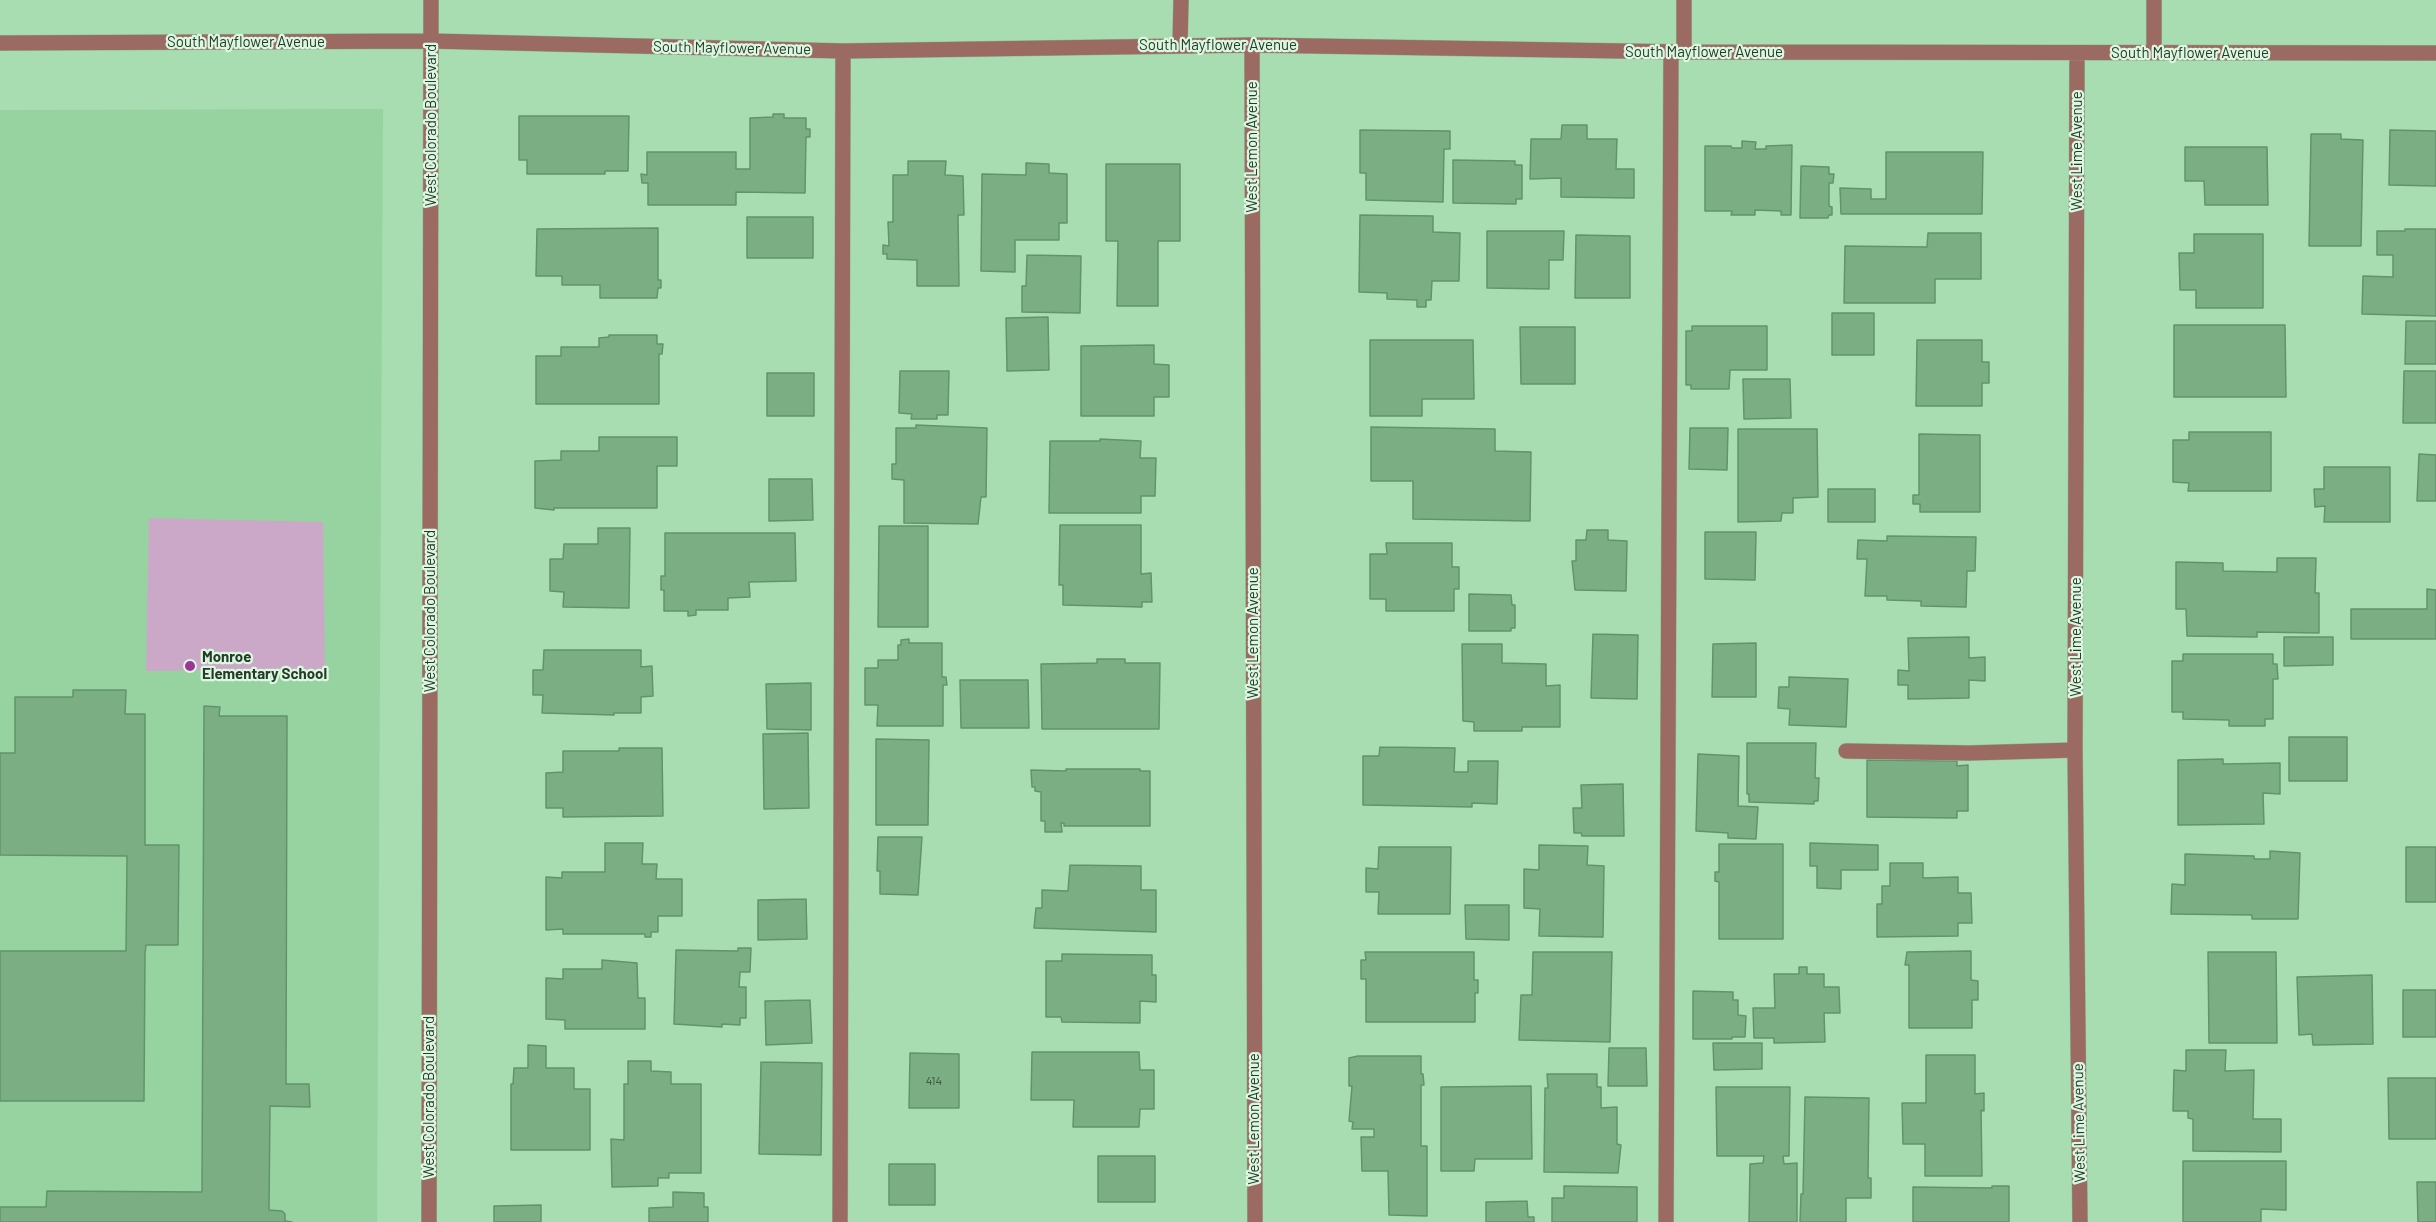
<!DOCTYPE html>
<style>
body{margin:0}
canvas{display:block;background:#a8ddb1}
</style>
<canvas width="2436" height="1222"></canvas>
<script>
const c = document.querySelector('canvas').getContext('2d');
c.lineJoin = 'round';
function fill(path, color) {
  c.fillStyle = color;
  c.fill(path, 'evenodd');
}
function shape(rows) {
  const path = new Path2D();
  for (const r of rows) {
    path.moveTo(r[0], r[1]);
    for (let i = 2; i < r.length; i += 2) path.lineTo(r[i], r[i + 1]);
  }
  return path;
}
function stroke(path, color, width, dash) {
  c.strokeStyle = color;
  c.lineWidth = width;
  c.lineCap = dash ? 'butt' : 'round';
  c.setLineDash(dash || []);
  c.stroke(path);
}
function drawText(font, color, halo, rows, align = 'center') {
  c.font = font + ' Barlow,sans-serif';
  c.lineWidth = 4.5;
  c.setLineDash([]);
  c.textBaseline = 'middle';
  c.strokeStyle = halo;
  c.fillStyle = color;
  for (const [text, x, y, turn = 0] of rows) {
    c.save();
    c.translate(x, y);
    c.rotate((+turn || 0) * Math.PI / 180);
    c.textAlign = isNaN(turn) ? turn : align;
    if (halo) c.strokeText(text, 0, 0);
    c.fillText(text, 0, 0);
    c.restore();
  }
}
fill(shape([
 [383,109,377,1222,0,1222,0,110]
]), '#97d2a1');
fill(shape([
 [149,518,323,522,325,669,146,671]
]), '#cba8c8');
const building = shape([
 [773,114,784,114,784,118,806,118,806,129,810,129,810,137,806,137,805,193,736,192,736,205,648,205,648,183,642,183,641,174,647,175,647,152,736,152,736,169,750,169,750,118,773,117,773,114],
 [519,116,629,116,628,171,605,171,605,174,527,174,527,160,519,160,519,116],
 [1562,125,1587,125,1587,139,1617,139,1616,169,1634,169,1634,198,1561,197,1561,178,1530,179,1531,139,1561,139,1562,125],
 [1360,130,1450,131,1450,149,1444,149,1443,202,1366,200,1366,173,1360,173,1360,130],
 [2390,130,2436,131,2436,186,2389,185,2390,130],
 [2311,134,2341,134,2341,139,2363,140,2361,246,2309,246,2311,134],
 [1742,141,1756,142,1755,149,1766,149,1766,146,1792,145,1791,215,1781,215,1781,211,1755,210,1755,215,1731,215,1732,211,1705,211,1705,146,1731,146,1732,148,1742,148,1742,141],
 [2185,147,2267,147,2268,205,2205,205,2204,181,2185,181,2185,147],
 [1886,152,1983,152,1982,214,1841,214,1840,188,1871,189,1871,199,1886,199,1886,152],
 [1453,160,1515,161,1515,165,1522,165,1522,199,1516,199,1516,204,1453,203,1453,160],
 [908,161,946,161,945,175,963,176,964,215,958,215,959,286,917,286,917,260,887,259,887,254,883,254,883,245,889,246,888,222,893,222,893,175,908,175,908,161],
 [1026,163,1049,164,1049,173,1067,174,1067,223,1059,223,1059,240,1015,240,1015,272,981,271,982,174,1026,175,1026,163],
 [1106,164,1180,164,1180,241,1158,241,1158,306,1117,306,1118,241,1106,241,1106,164],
 [1801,166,1829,167,1829,174,1834,174,1833,183,1829,183,1829,206,1832,207,1832,215,1829,215,1828,218,1800,218,1801,166],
 [1360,215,1433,216,1433,232,1460,233,1459,281,1432,281,1431,300,1426,300,1426,307,1417,307,1417,300,1387,299,1387,293,1359,292,1360,215],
 [747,217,813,217,813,258,747,258,747,217],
 [658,228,658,280,661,280,661,288,658,288,657,298,600,298,600,285,562,285,562,276,536,276,537,229,658,228],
 [2405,229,2436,229,2436,316,2362,314,2363,276,2393,277,2393,255,2377,255,2377,231,2405,231,2405,229],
 [1487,231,1564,231,1563,260,1549,260,1549,289,1487,288,1487,231],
 [1928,233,1981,233,1981,279,1935,279,1935,303,1844,303,1845,246,1927,247,1928,233],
 [2194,234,2263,234,2263,308,2196,308,2196,290,2180,290,2179,253,2194,253,2194,234],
 [1576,235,1630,236,1630,298,1575,298,1576,235],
 [1027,255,1081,256,1080,313,1022,312,1022,286,1026,286,1027,255],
 [1832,313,1874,313,1874,355,1832,355,1832,313],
 [1048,317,1049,370,1007,371,1006,318,1048,317],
 [2406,321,2436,321,2436,364,2405,364,2406,321],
 [2174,325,2285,325,2286,397,2174,397,2174,325],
 [1692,326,1767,326,1767,370,1730,370,1729,389,1691,389,1691,385,1686,385,1686,331,1692,331,1692,326],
 [1520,327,1575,327,1575,384,1521,384,1520,327],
 [609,335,657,335,657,344,663,344,662,354,659,354,659,404,536,404,536,356,561,356,561,347,599,347,599,338,609,337,609,335],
 [1370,340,1473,340,1474,399,1422,399,1422,416,1370,416,1370,340],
 [1917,340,1982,340,1982,362,1989,362,1989,383,1982,383,1982,406,1916,406,1917,340],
 [1154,345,1154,364,1169,365,1169,397,1154,397,1154,416,1081,416,1081,346,1154,345],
 [900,371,949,371,948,415,937,415,937,419,911,419,912,414,899,413,900,371],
 [2404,371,2436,371,2436,423,2403,423,2404,371],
 [767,373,814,373,814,416,767,416,767,373],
 [1743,379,1790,379,1791,418,1744,419,1743,379],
 [916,425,987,428,986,497,981,497,978,524,904,523,904,480,892,479,892,464,896,464,896,428,916,428,916,425],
 [1371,427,1495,429,1495,451,1531,452,1530,521,1413,519,1413,481,1371,481,1371,427],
 [1690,428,1728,428,1727,470,1689,469,1690,428],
 [1738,429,1817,429,1818,497,1793,498,1793,513,1782,513,1781,521,1738,522,1738,429],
 [2189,432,2271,432,2271,491,2188,491,2189,483,2173,482,2173,440,2189,440,2189,432],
 [1919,434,1980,435,1980,512,1920,512,1920,504,1913,504,1913,495,1919,495,1919,434],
 [599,437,677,437,677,466,657,466,657,508,554,508,554,510,535,508,535,461,561,460,561,451,599,451,599,437],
 [1100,439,1141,441,1140,458,1156,458,1155,496,1141,496,1141,513,1049,513,1050,441,1100,441,1100,439],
 [2419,454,2436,455,2436,501,2417,501,2419,454],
 [2324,467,2390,467,2390,522,2324,522,2325,506,2315,507,2314,489,2324,489,2324,467],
 [769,479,812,479,813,520,769,521,769,479],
 [1828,489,1875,489,1875,522,1828,522,1828,489],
 [1060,525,1141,525,1141,574,1151,573,1152,602,1142,602,1142,607,1063,605,1063,585,1059,585,1060,525],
 [879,526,928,526,928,627,878,627,879,526],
 [598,528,630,528,629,608,563,607,564,592,550,591,550,559,563,559,564,544,598,544,598,528],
 [1587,530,1608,530,1608,540,1627,541,1626,591,1575,590,1572,561,1576,561,1576,540,1586,540,1587,530],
 [1705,532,1756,532,1755,580,1705,579,1705,532],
 [665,533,795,533,796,581,749,582,750,597,728,598,728,610,696,610,696,615,688,616,688,611,664,611,664,590,661,590,661,576,665,576,665,533],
 [1887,536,1976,537,1975,571,1967,571,1966,607,1921,606,1921,601,1887,600,1887,596,1865,596,1867,559,1857,559,1858,540,1887,541,1887,536],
 [1386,543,1452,543,1452,567,1459,567,1459,589,1454,589,1454,611,1386,611,1386,599,1370,599,1370,554,1387,554,1386,543],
 [2277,558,2316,558,2315,593,2319,593,2319,633,2257,632,2257,637,2187,636,2186,609,2176,609,2176,562,2223,563,2223,571,2277,572,2277,558],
 [2427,589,2436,590,2436,639,2351,639,2351,609,2427,609,2427,589],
 [1469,594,1511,595,1512,605,1515,605,1515,628,1511,628,1511,631,1469,631,1469,594],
 [1593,634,1638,635,1637,699,1591,698,1593,634],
 [1969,637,1969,658,1985,657,1985,681,1969,680,1969,698,1908,699,1908,685,1898,685,1898,670,1909,671,1908,638,1969,637],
 [2284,637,2333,637,2333,665,2284,666,2284,637],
 [909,639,909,643,942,643,942,677,946,677,947,685,943,685,943,726,877,726,878,705,865,705,865,668,878,668,878,660,898,660,898,645,901,645,901,640,909,639],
 [1756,643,1756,697,1712,697,1713,644,1756,643],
 [1462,644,1502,644,1502,663,1546,664,1546,686,1560,685,1560,727,1522,727,1522,731,1474,731,1474,722,1463,721,1462,644],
 [544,650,641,650,641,667,652,666,653,696,641,697,641,713,614,713,614,715,542,713,543,695,533,695,533,670,543,670,544,650],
 [2183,654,2273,654,2273,664,2277,664,2278,679,2273,679,2273,719,2265,719,2265,726,2229,726,2229,720,2183,719,2183,712,2172,712,2172,661,2183,661,2183,654],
 [1097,659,1125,659,1125,663,1160,663,1159,729,1042,729,1041,664,1097,663,1097,659],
 [1789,677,1848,679,1846,727,1789,725,1790,709,1778,708,1779,687,1789,687,1789,677],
 [960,680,1028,680,1029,728,961,728,960,680],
 [811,683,811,730,767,729,766,684,811,683],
 [73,690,126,690,125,714,145,714,145,845,179,845,178,945,146,945,145,954,144,1101,0,1101,0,951,126,951,127,856,0,855,0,753,15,753,15,697,73,697,73,690],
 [204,706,220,707,219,716,287,716,286,1084,309,1084,310,1107,270,1106,269,1210,282,1211,285,1214,285,1221,292,1222,0,1222,0,1207,46,1207,47,1191,202,1192,204,706],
 [808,733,809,808,764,809,763,734,808,733],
 [2289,737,2347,737,2347,781,2289,781,2289,737],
 [876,739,929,740,928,825,876,825,876,739],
 [1747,743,1816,743,1815,778,1819,778,1818,801,1814,801,1814,804,1749,802,1749,794,1747,794,1747,743],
 [1380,747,1455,748,1454,772,1468,772,1468,761,1498,761,1497,804,1472,803,1472,807,1363,805,1363,756,1379,756,1380,747],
 [619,748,662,748,663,816,563,817,563,808,546,808,546,773,563,772,563,751,619,751,619,748],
 [1698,754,1739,756,1738,806,1758,807,1756,839,1728,838,1728,833,1696,831,1698,754],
 [2223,759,2223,764,2280,763,2280,794,2263,793,2264,824,2178,825,2178,760,2223,759],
 [1867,760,1957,761,1957,766,1968,765,1968,811,1957,811,1957,818,1867,817,1867,760],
 [1066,769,1140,769,1140,771,1150,771,1150,826,1064,826,1064,823,1061,823,1062,832,1045,832,1045,821,1041,821,1041,792,1035,791,1035,787,1032,787,1031,770,1066,771,1066,769],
 [1623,784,1624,836,1582,836,1581,833,1574,833,1573,808,1582,808,1581,785,1623,784],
 [878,837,922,837,918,895,880,894,880,871,877,871,878,837],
 [605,843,643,843,642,864,657,864,656,879,682,879,682,916,658,916,658,932,651,932,651,937,645,937,645,934,563,934,563,929,546,930,546,877,562,878,562,872,605,872,605,843],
 [1810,843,1878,845,1878,870,1841,870,1841,889,1817,888,1817,866,1810,866,1810,843],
 [1719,844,1783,844,1783,939,1719,939,1719,882,1715,881,1715,872,1719,872,1719,844],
 [1539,845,1588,846,1587,865,1604,866,1603,937,1539,936,1540,909,1524,908,1524,869,1539,870,1539,845],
 [1379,847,1451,847,1450,914,1378,914,1379,892,1366,892,1366,868,1378,869,1379,847],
 [2406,847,2436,847,2436,902,2406,902,2406,847],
 [2270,851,2300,853,2298,919,2252,919,2252,915,2171,914,2172,884,2185,885,2185,854,2254,856,2254,859,2270,859,2270,851],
 [1890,863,1923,863,1923,878,1958,877,1958,893,1971,893,1972,923,1958,923,1958,936,1877,937,1877,904,1882,904,1882,886,1890,886,1890,863],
 [1070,865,1141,866,1141,890,1156,890,1156,932,1034,928,1036,908,1042,908,1042,890,1068,891,1070,865],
 [806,899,807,939,758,940,758,900,806,899],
 [1465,905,1509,905,1509,940,1466,939,1465,905],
 [738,948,751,948,750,972,740,972,739,987,746,987,746,1018,740,1018,740,1025,722,1024,722,1027,674,1024,676,950,738,951,738,948],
 [1971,951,1971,980,1978,981,1978,1000,1972,1000,1972,1028,1909,1028,1909,965,1905,965,1907,952,1971,951],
 [1365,952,1474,952,1474,980,1478,980,1478,993,1475,993,1475,1022,1366,1022,1366,979,1361,979,1361,960,1366,960,1365,952],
 [1533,952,1612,952,1610,1042,1519,1040,1521,995,1532,995,1533,952],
 [2208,952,2276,952,2277,1043,2209,1043,2208,952],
 [1062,954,1152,955,1152,975,1156,975,1156,1002,1140,1001,1140,1023,1062,1022,1061,1017,1046,1017,1046,961,1062,961,1062,954],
 [602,960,637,963,638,998,645,998,645,1029,565,1029,565,1020,546,1019,546,978,563,979,563,969,602,969,602,960],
 [1799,967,1807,967,1807,974,1824,974,1824,987,1839,987,1840,1013,1824,1013,1825,1042,1774,1043,1774,1038,1754,1038,1753,1008,1775,1008,1774,974,1799,974,1799,967],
 [2372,975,2373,1044,2313,1045,2312,1034,2299,1035,2297,977,2372,975],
 [2403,990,2436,990,2436,1037,2403,1037,2403,990],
 [1693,991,1733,992,1733,1000,1738,1000,1738,1015,1746,1016,1745,1037,1732,1037,1732,1039,1693,1039,1693,991],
 [810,1000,812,1043,766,1045,765,1001,810,1000],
 [1713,1043,1762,1043,1762,1069,1714,1070,1713,1043],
 [528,1045,546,1046,546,1068,574,1068,574,1089,590,1089,590,1150,511,1150,511,1084,513,1084,514,1068,528,1068,528,1045],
 [1609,1048,1646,1048,1647,1086,1608,1086,1609,1048],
 [2186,1050,2226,1050,2225,1071,2254,1070,2253,1119,2281,1119,2281,1152,2193,1151,2193,1119,2188,1118,2188,1111,2173,1111,2174,1070,2186,1071,2186,1050],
 [1032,1052,1139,1052,1140,1070,1154,1070,1154,1109,1140,1109,1139,1127,1073,1127,1074,1100,1031,1100,1032,1052],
 [910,1053,959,1054,959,1108,909,1108,910,1053],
 [1926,1055,1975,1055,1975,1094,1984,1093,1984,1111,1981,1110,1982,1176,1925,1176,1925,1144,1903,1144,1902,1103,1926,1103,1926,1055],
 [1358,1056,1421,1056,1421,1074,1423,1074,1424,1085,1421,1085,1421,1146,1427,1146,1427,1216,1389,1215,1388,1171,1362,1171,1361,1137,1374,1137,1374,1129,1352,1129,1353,1122,1349,1121,1352,1086,1349,1086,1349,1058,1358,1056],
 [628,1061,651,1061,651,1071,671,1072,671,1084,701,1084,701,1173,669,1173,669,1178,658,1178,658,1186,612,1187,611,1139,624,1140,624,1084,628,1084,628,1061],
 [761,1062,822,1063,821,1155,759,1154,761,1062],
 [1547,1074,1597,1074,1597,1087,1601,1087,1601,1108,1617,1107,1617,1144,1621,1145,1618,1173,1544,1172,1545,1088,1548,1088,1547,1074],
 [2388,1078,2436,1078,2436,1139,2389,1139,2388,1078],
 [1531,1086,1532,1159,1475,1159,1474,1171,1441,1171,1441,1087,1531,1086],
 [1716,1087,1790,1087,1789,1156,1783,1156,1784,1164,1797,1163,1797,1222,1749,1222,1750,1164,1763,1163,1764,1156,1717,1156,1716,1087],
 [1805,1097,1869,1098,1868,1178,1871,1178,1871,1198,1846,1198,1846,1222,1800,1222,1801,1194,1803,1194,1805,1097],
 [1098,1156,1155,1156,1155,1202,1098,1202,1098,1156],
 [2183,1161,2286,1161,2286,1210,2261,1209,2261,1222,2183,1222,2183,1161],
 [889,1164,935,1164,935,1205,889,1205,889,1164],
 [2417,1182,2436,1182,2436,1222,2418,1222,2417,1182],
 [1564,1186,1637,1187,1637,1222,1552,1222,1552,1198,1564,1198,1564,1186],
 [1992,1186,2009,1186,2009,1222,1913,1222,1913,1187,1992,1188,1992,1186],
 [673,1192,704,1193,704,1207,708,1207,708,1222,649,1222,649,1208,673,1207,673,1192],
 [1527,1201,1528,1217,1534,1217,1534,1222,1486,1222,1486,1202,1527,1201],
 [541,1205,541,1222,494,1222,494,1206,541,1205]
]);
fill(building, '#7bae83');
stroke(building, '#62946b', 1.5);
const minor = shape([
 [0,43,431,41,843,51,1252,45,1684,52,2436,53],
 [1180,45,1181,0],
 [1252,45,1255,1222],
 [1684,52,1684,0],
 [2077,53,2075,750,2080,1222],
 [2154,53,2154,0],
 [1846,751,1969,753,2075,750],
 [429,1222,431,0],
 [840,1222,843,51],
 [1666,1222,1671,52]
]);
stroke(minor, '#8bb993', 16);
stroke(minor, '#9b6a62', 15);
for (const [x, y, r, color] of [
 [190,666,6,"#9c3599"]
]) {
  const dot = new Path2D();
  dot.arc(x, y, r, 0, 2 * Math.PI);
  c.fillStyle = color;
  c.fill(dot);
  stroke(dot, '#dcf7e0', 2);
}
drawText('12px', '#3a573f', null, [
 ["414",934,1081]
]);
drawText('15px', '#253a28', '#dcf7e0', [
 ["South Mayflower Avenue",246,42],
 ["South Mayflower Avenue",1218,45],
 ["South Mayflower Avenue",732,48,1],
 ["South Mayflower Avenue",1704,52],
 ["South Mayflower Avenue",2190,53],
 ["West Colorado Boulevard",431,125,-90],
 ["West Lemon Avenue",1252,147,-90],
 ["West Lime Avenue",2077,151,-90],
 ["West Colorado Boulevard",430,611,-90],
 ["West Lemon Avenue",1253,633,-90],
 ["West Lime Avenue",2076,637,-90],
 ["West Colorado Boulevard",429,1097,-90],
 ["West Lemon Avenue",1254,1119,-90],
 ["West Lime Avenue",2079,1123,-91]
]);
drawText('bold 15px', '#253a28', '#dcf7e0', [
 ["Monroe",202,657],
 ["Elementary School",202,674]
], 'left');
</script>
